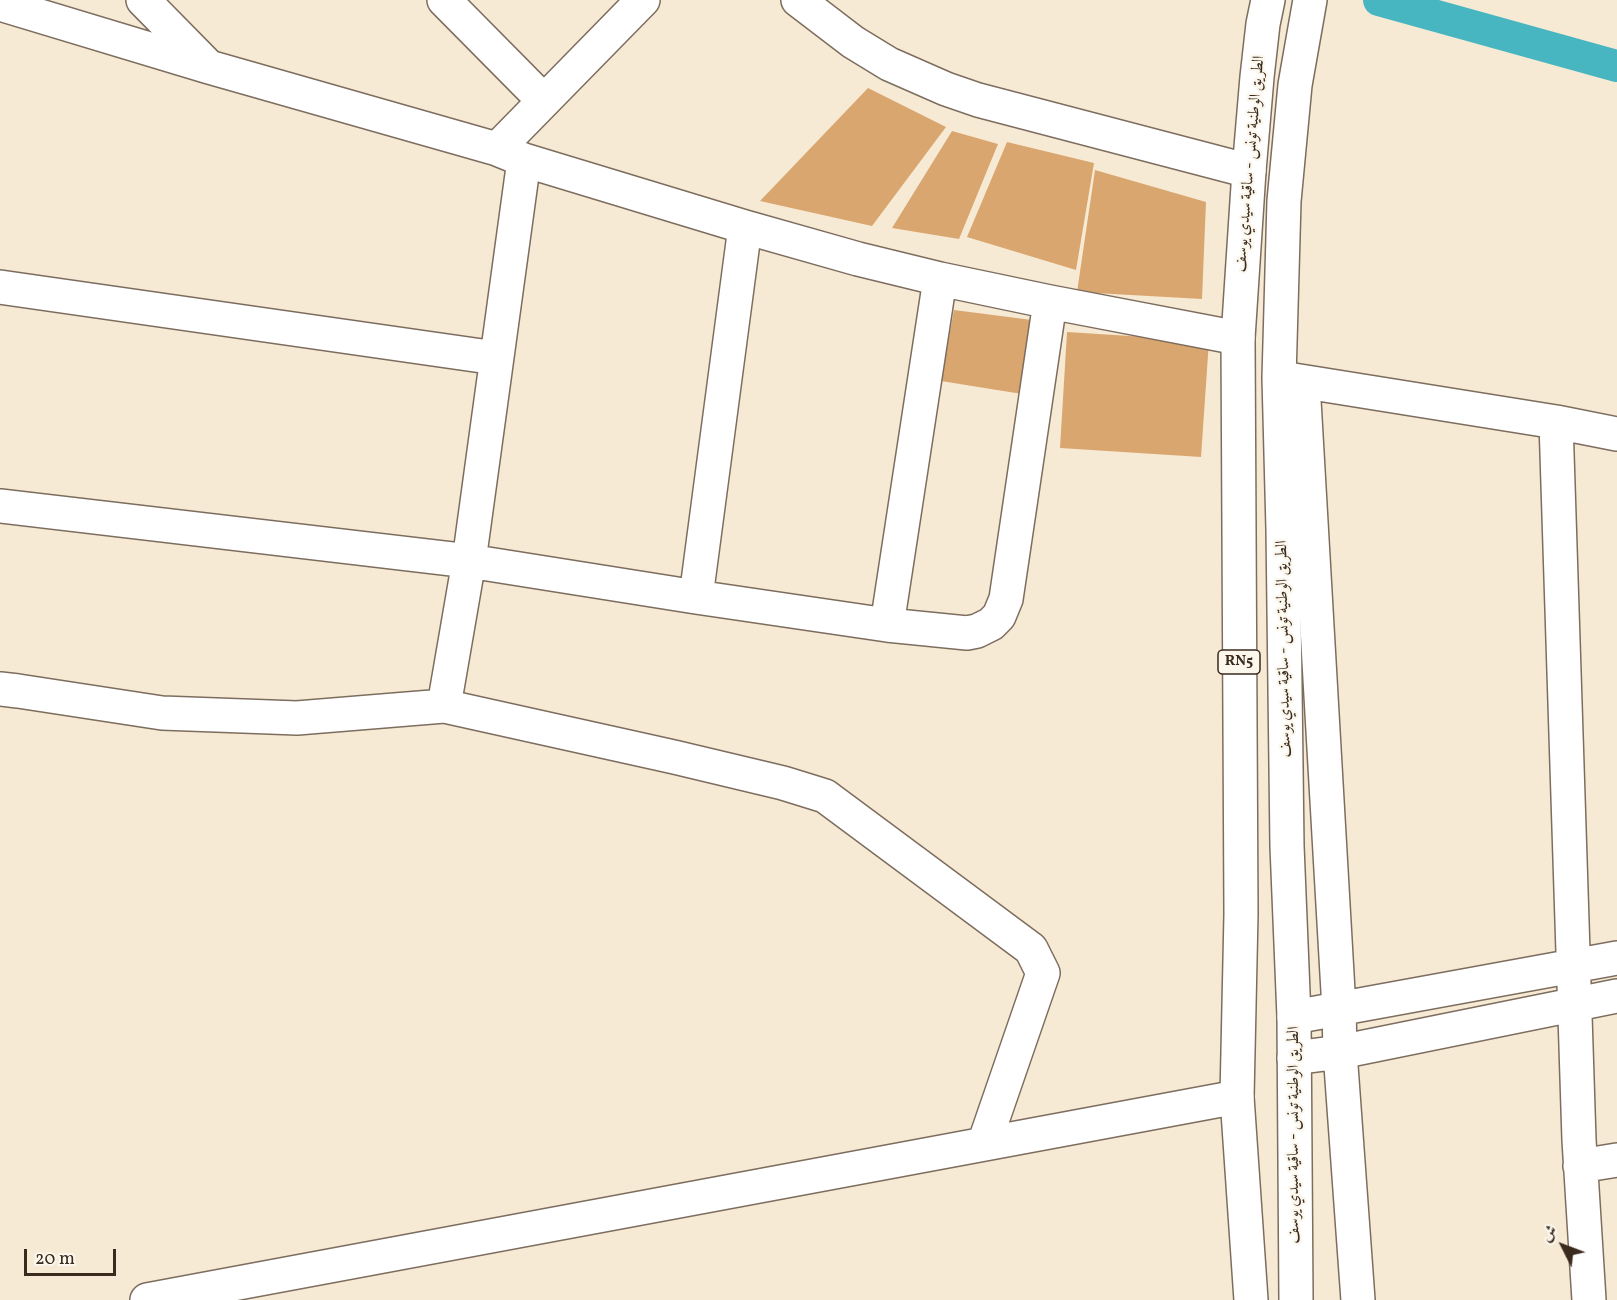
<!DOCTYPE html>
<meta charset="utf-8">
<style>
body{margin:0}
#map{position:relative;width:1617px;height:1300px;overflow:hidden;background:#f7ead5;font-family:Vollkorn,Amiri,serif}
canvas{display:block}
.north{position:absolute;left:1533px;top:1216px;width:60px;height:60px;-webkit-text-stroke:4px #fbf7ec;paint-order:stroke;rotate:312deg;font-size:16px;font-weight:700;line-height:24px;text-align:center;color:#3b2a1e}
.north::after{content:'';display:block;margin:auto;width:21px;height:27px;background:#3b2a1e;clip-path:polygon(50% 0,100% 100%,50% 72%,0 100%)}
.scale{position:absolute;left:24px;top:1249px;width:92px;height:27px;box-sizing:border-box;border:3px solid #3b2a1e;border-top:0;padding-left:8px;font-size:18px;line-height:21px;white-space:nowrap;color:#3b2a1e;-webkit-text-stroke:4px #fbf7ec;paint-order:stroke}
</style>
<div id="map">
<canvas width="1617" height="1300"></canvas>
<div class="north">ش</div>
<div class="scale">20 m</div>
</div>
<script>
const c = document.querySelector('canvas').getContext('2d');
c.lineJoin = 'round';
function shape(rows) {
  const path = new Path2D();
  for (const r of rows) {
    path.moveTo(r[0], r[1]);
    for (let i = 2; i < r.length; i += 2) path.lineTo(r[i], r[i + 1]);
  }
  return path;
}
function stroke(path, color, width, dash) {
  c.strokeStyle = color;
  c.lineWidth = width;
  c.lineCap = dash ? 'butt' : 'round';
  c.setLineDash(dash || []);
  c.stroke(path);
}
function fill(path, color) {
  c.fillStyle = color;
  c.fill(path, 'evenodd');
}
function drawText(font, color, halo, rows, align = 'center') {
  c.font = font + ' Vollkorn,Amiri,serif';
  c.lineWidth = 4.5;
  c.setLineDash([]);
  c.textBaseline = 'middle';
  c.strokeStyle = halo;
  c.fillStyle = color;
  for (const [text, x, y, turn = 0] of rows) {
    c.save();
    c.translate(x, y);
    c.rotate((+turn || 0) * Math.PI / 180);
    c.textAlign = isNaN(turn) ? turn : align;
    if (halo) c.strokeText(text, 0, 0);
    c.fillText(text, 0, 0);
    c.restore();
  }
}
stroke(shape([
 [1379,0,1617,66]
]), '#47b6c1', 32);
fill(shape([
 [868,88,946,127,872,226,760,201],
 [952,131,998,144,959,239,892,228],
 [1007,142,1094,163,1076,270,967,237],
 [1095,170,1206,202,1202,299,1077,292],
 [954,310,1032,320,1022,394,941,381],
 [1067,332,1209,341,1201,457,1060,448]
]), '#daa66f');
const minor = shape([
 [143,0,206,64],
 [444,0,544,101],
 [798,0,853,42,889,64,946,89,978,100,1249,171],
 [0,4,209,67,497,149,524,160,745,227,858,259,940,279,1050,302,1238,338],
 [497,149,643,0],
 [0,287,496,358],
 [1281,378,1556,422,1617,434],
 [1303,383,1339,1009,1340,1052,1358,1300],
 [1556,422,1579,1140,1589,1300],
 [0,506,469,561,696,597,887,625,967,633,977,631,991,624,999,616,1006,599,1050,302],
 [696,597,745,227],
 [887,625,940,279],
 [0,689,18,691,162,713,297,718,444,706,674,757,783,783,825,796,1031,949,1043,973,984,1144],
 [444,706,469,561,524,160],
 [1294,1017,1617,958],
 [1294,1058,1340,1052,1617,996],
 [1580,1166,1617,1160],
 [147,1300,1237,1097]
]);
const highway = shape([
 [1251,1300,1237,1097,1241,914,1238,338,1249,171,1257,77,1263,24,1268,0],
 [1296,1300,1294,1017,1287,846,1283,529,1279,378,1284,201,1295,85,1310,0]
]);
stroke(minor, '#7d6d5e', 36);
stroke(highway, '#7d6d5e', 36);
stroke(minor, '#fff', 33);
stroke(highway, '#fff', 33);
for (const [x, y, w] of [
 [1239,662,42]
]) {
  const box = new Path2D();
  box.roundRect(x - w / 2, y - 12, w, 24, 4.5);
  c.fillStyle = '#fbf7ec';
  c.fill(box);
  stroke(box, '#3b2a1e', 1.5);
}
drawText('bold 15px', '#3b2a1e', null, [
 ["RN5",1239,662]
]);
drawText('16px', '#3b2a1e', '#fbf7ec', [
 ["الطريق الوطنية تونس - ساقية سيدي يوسف",1251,164,-85],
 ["الطريق الوطنية تونس - ساقية سيدي يوسف",1285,649,-91],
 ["الطريق الوطنية تونس - ساقية سيدي يوسف",1295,1135,-90]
]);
</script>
